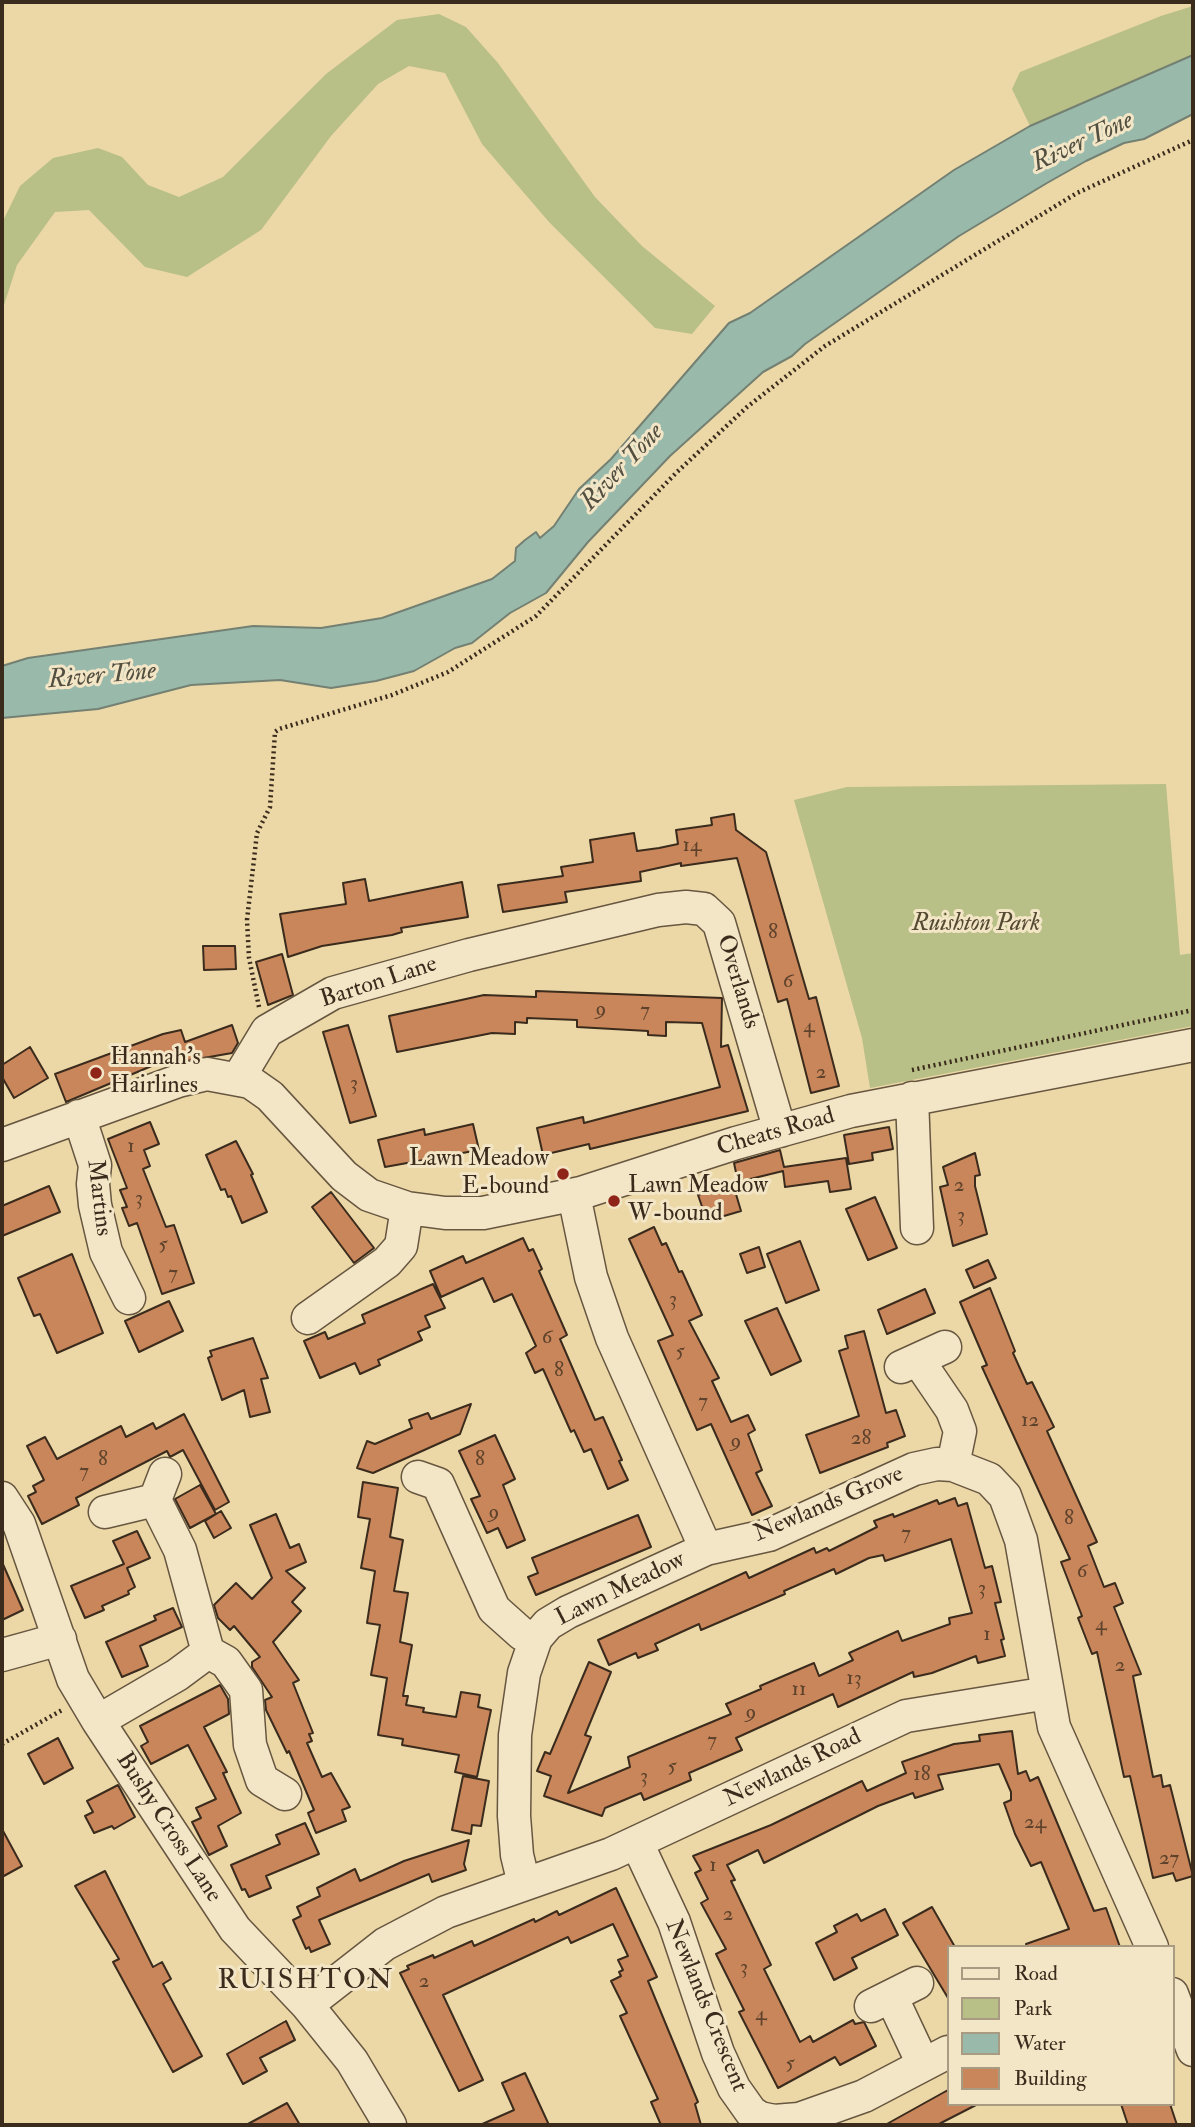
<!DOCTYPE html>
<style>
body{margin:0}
#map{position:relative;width:1195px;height:2127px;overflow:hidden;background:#ecd8a7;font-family:"IM FELL Double Pica",serif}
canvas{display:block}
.frame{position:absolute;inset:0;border:4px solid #3b2b1d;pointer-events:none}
.legend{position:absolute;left:947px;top:1945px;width:228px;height:161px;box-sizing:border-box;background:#f3e6c6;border:2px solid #a99b82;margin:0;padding:9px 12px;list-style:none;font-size:21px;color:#3b2b1d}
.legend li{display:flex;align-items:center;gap:14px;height:35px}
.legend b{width:35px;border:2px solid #a99b82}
</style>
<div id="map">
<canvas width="1195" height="2127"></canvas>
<div class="frame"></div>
<ul class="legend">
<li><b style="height:9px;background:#f3e6c6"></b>Road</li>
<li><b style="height:19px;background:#b8bf87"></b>Park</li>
<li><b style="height:19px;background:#99b9ab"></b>Water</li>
<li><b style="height:19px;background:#c8865a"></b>Building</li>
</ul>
</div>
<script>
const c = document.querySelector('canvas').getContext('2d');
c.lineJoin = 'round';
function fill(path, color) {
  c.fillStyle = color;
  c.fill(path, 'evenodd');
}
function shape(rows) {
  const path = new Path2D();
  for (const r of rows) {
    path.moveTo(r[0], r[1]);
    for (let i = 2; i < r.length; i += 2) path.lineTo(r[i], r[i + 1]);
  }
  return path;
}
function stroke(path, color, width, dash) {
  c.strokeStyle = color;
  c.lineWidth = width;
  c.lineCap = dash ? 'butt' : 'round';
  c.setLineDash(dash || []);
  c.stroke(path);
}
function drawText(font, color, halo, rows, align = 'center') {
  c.font = font + ' "IM FELL Double Pica",serif';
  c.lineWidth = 6;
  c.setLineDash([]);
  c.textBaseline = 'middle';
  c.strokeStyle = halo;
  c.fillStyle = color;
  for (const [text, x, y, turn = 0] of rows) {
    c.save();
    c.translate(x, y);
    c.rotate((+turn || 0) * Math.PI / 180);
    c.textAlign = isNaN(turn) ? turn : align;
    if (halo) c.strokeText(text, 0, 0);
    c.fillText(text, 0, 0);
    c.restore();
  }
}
fill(shape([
 [1193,6,1193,55,1030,126,1012,89,1020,72,1161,16],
 [439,14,466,27,498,63,595,197,642,246,715,306,692,334,655,328,549,222,482,144,445,73,409,66,378,84,331,136,261,230,187,277,145,267,89,210,55,212,17,265,2,311,2,223,20,186,53,158,98,148,122,157,148,185,179,197,223,177,326,74,397,20],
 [1166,784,1180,955,1193,953,1193,1026,870,1088,862,1038,794,800,847,787]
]), '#b8bf87');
const water = shape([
 [1193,55,1193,114,1144,139,1124,143,1086,161,1047,183,959,236,805,344,792,356,763,372,670,456,588,542,546,593,510,613,472,643,455,648,414,671,376,681,331,688,280,680,191,685,98,709,2,718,2,666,28,658,253,626,321,628,382,618,492,579,515,561,516,548,525,540,536,532,540,538,554,526,579,489,611,459,729,323,750,313,954,170,1030,126,1193,55]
]);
fill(water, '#99b9ab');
stroke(water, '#738072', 2);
const building = shape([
 [734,814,736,830,766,852,809,999,816,997,839,1086,811,1093,787,999,778,1002,737,858,681,866,681,863,640,872,641,881,565,892,567,902,503,912,498,885,563,876,561,867,593,862,590,840,634,833,637,851,659,848,678,844,676,830,712,825,711,818,734,814],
 [365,879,369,901,462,882,468,917,401,928,402,932,392,935,322,946,288,957,280,914,346,904,343,883,365,879],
 [203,946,235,946,236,969,204,970,203,946],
 [282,954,293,995,268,1005,256,962,282,954],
 [536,991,722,998,721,1047,728,1045,748,1111,590,1149,589,1144,543,1155,537,1128,583,1117,584,1123,720,1087,702,1023,666,1022,666,1036,648,1035,648,1031,577,1027,577,1020,527,1018,527,1023,515,1022,515,1034,492,1033,397,1052,389,1016,484,995,536,997,536,991],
 [232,1025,238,1043,232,1053,175,1063,173,1057,66,1102,55,1074,163,1034,181,1030,185,1042,232,1025],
 [348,1025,376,1116,350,1123,323,1032,348,1025],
 [30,1047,48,1078,14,1098,2,1077,2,1065,30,1047],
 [150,1122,159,1144,144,1150,150,1166,143,1169,166,1227,174,1225,194,1283,162,1294,137,1223,129,1226,122,1208,127,1207,120,1190,127,1188,108,1139,150,1122],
 [473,1124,479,1150,385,1167,378,1140,424,1129,425,1135,473,1124],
 [889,1127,893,1149,872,1153,873,1160,849,1164,844,1135,889,1127],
 [236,1141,253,1174,251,1175,267,1212,242,1223,231,1196,228,1197,225,1189,221,1190,206,1155,236,1141],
 [780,1150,784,1167,846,1158,851,1189,830,1192,828,1181,785,1187,783,1171,738,1182,734,1163,780,1150],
 [975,1153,980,1175,975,1176,975,1186,987,1234,953,1246,940,1187,948,1185,943,1167,975,1153],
 [733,1184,741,1211,707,1221,698,1195,733,1184],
 [49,1186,60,1212,2,1236,2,1206,49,1186],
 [331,1192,374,1248,354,1263,312,1207,331,1192],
 [875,1197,897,1248,868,1260,846,1209,875,1197],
 [654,1227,662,1245,666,1243,679,1272,682,1271,702,1315,689,1321,719,1378,712,1381,731,1422,748,1415,755,1430,748,1434,762,1470,756,1473,772,1506,752,1515,711,1424,697,1430,658,1341,673,1335,629,1239,654,1227],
 [523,1238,529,1251,533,1249,542,1269,539,1271,567,1335,560,1339,595,1420,603,1417,622,1460,619,1461,628,1480,608,1489,591,1449,584,1452,574,1430,571,1432,543,1369,535,1373,526,1353,536,1346,512,1294,494,1302,483,1278,441,1297,430,1271,463,1256,466,1263,523,1238],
 [800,1241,819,1290,786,1303,767,1254,800,1241],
 [759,1247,765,1267,747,1273,740,1254,759,1247],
 [72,1254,103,1333,57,1353,40,1314,34,1316,18,1278,72,1254],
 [988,1260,996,1278,974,1288,966,1270,988,1260],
 [433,1284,445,1308,425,1316,430,1327,418,1332,422,1340,378,1360,380,1365,360,1374,355,1363,320,1378,304,1341,325,1332,328,1339,365,1323,362,1315,433,1284],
 [990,1288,1015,1351,1013,1353,1027,1384,1032,1382,1054,1427,1047,1431,1097,1542,1088,1546,1104,1587,1115,1583,1123,1603,1114,1607,1141,1674,1133,1676,1153,1777,1161,1775,1163,1787,1170,1785,1193,1876,1176,1881,1173,1873,1153,1878,1130,1776,1124,1777,1097,1652,1092,1654,1078,1618,1082,1616,1061,1562,1070,1559,982,1367,987,1365,960,1302,990,1288],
 [925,1289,935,1313,887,1334,878,1310,925,1289],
 [169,1301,183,1331,139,1352,125,1321,169,1301],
 [777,1308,801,1361,771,1375,745,1321,777,1308],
 [864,1331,886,1413,896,1410,905,1436,887,1443,888,1447,820,1473,806,1435,859,1416,839,1351,848,1348,845,1336,864,1331],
 [253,1338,268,1378,261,1379,270,1412,250,1417,244,1390,222,1400,208,1358,212,1356,210,1351,253,1338],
 [471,1404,460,1434,373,1473,357,1468,367,1441,375,1444,412,1428,409,1420,428,1413,431,1419,471,1404],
 [184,1414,229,1502,215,1510,183,1450,170,1457,167,1451,76,1498,79,1505,42,1524,28,1496,36,1492,33,1486,44,1480,27,1446,45,1437,57,1459,121,1426,126,1437,153,1423,156,1429,184,1414],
 [495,1435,515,1479,503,1485,525,1540,507,1548,498,1528,487,1533,471,1499,480,1496,459,1451,495,1435],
 [363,1482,398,1488,390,1537,403,1540,394,1591,408,1593,400,1642,412,1645,403,1696,408,1696,406,1705,424,1708,423,1712,456,1717,461,1692,480,1695,478,1707,491,1710,477,1777,455,1772,459,1755,402,1745,403,1739,378,1735,387,1678,371,1675,380,1625,367,1623,375,1571,361,1568,370,1519,358,1517,363,1482],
 [200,1485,216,1514,190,1528,175,1499,200,1485],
 [955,1498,958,1506,967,1503,985,1568,992,1566,1001,1602,995,1603,1004,1639,1001,1640,1005,1656,978,1663,976,1656,932,1673,914,1677,913,1672,838,1707,833,1694,736,1738,742,1750,689,1773,691,1780,644,1800,641,1793,605,1808,602,1816,544,1796,551,1776,537,1771,545,1752,550,1754,589,1662,611,1672,585,1735,591,1737,568,1793,630,1767,628,1757,731,1714,726,1704,761,1689,760,1686,814,1663,819,1676,853,1660,849,1653,898,1631,902,1641,950,1624,949,1618,972,1613,951,1539,885,1561,883,1555,869,1558,836,1574,834,1569,784,1591,785,1594,701,1630,699,1624,655,1644,658,1650,638,1658,636,1653,609,1665,598,1640,746,1572,749,1578,814,1548,816,1553,827,1548,829,1551,877,1527,874,1521,893,1514,894,1517,937,1500,939,1504,955,1498],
 [221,1511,231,1528,214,1538,205,1521,221,1511],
 [276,1514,290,1548,299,1544,306,1562,286,1571,305,1588,292,1602,301,1611,273,1642,299,1680,293,1683,313,1733,309,1734,312,1741,307,1743,322,1777,331,1773,350,1807,342,1810,346,1821,316,1833,308,1813,314,1810,289,1751,287,1753,266,1710,265,1700,272,1697,252,1667,252,1662,260,1657,234,1626,230,1630,218,1618,214,1605,236,1583,252,1599,272,1578,250,1525,276,1514],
 [638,1515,651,1547,536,1595,528,1577,538,1573,532,1558,638,1515],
 [137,1531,150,1558,127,1568,135,1587,128,1591,129,1594,102,1606,104,1610,85,1618,71,1586,124,1564,113,1541,137,1531],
 [2,1562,23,1610,2,1620,2,1562],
 [173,1608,182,1627,140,1646,148,1666,122,1677,106,1642,156,1620,154,1616,173,1608],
 [220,1685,228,1699,229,1714,204,1727,227,1772,223,1773,241,1813,218,1826,227,1846,209,1855,192,1822,201,1818,196,1808,216,1799,188,1745,151,1764,141,1746,148,1742,140,1726,220,1685],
 [1012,1731,1018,1774,1026,1771,1030,1781,1038,1777,1094,1911,1106,1908,1120,1947,1027,1947,1026,1944,1069,1929,1041,1862,1031,1866,1015,1834,1004,1803,1011,1800,1011,1792,999,1764,938,1775,943,1789,915,1798,913,1793,878,1806,764,1863,758,1850,727,1865,735,1880,731,1881,771,1965,764,1969,800,2042,810,2036,813,2042,853,2020,855,2024,864,2022,876,2046,840,2065,835,2057,778,2088,739,2012,744,2010,716,1954,726,1949,701,1903,708,1899,695,1873,701,1870,693,1856,771,1825,862,1781,867,1791,906,1773,902,1762,954,1744,980,1741,979,1735,1012,1731],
 [58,1738,73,1768,44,1784,28,1754,58,1738],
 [463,1776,489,1781,481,1826,472,1825,471,1834,452,1830,463,1776],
 [118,1785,135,1817,114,1829,112,1826,94,1833,85,1816,93,1812,87,1801,118,1785],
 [305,1823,319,1854,266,1876,271,1888,249,1897,245,1889,242,1890,231,1865,280,1844,276,1835,305,1823],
 [2,1829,22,1866,2,1877,2,1829],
 [469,1840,464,1864,466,1870,432,1882,429,1874,319,1920,330,1944,311,1952,309,1947,306,1949,293,1920,301,1916,297,1907,320,1896,317,1888,355,1869,360,1881,404,1861,469,1840],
 [105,1871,153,1967,162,1962,171,1979,163,1984,202,2056,173,2072,113,1962,119,1959,75,1886,105,1871],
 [616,1888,657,1977,648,1981,698,2102,695,2104,701,2125,661,2125,651,2102,658,2099,620,2016,627,2013,611,1981,621,1976,619,1972,623,1970,618,1960,628,1956,613,1924,571,1943,568,1937,443,1995,483,2080,459,2091,400,1973,409,1969,407,1966,433,1955,434,1958,472,1941,474,1946,534,1919,535,1922,557,1911,559,1915,616,1888],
 [932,1907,955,1947,948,1947,948,1998,903,1923,932,1907],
 [885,1909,898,1935,852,1958,857,1968,834,1980,816,1943,837,1932,834,1926,857,1914,861,1921,885,1909],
 [286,2021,295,2040,260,2058,267,2071,243,2084,227,2054,286,2021],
 [525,2073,549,2125,480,2125,514,2110,502,2083,525,2073],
 [948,2090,948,2104,978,2104,937,2125,885,2125,948,2090],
 [287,2103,300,2125,246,2125,287,2103],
 [1121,2104,1170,2104,1177,2125,1128,2125,1121,2104]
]);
fill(building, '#c8865a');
stroke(building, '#3b2b1d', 2);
const minor = shape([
 [238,1079,267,1031,333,993,469,955,658,910,686,907,704,909,719,923,780,1131],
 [912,1098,917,1228],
 [79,1116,95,1165,93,1184,95,1205,106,1252,129,1298],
 [2,1145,178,1081,207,1074,250,1082,270,1096,344,1176,369,1195,407,1208,445,1213,483,1213,581,1193,736,1143,851,1111,1193,1045],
 [308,1318,387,1262,401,1246,407,1208],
 [918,1360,952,1410,960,1431,953,1465],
 [901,1367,945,1347],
 [418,1477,438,1484,494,1609,522,1634,536,1638],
 [2,1498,19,1524,73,1679,98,1721,235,1929,307,2005,352,2061,390,2125],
 [155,1500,165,1474],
 [706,1549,769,1535,914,1469,937,1464,953,1465,989,1479,1005,1496,1021,1540,1054,1727,1152,1947],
 [208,1652,226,1662,246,1690,250,1745,262,1780,285,1794],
 [2,1655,60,1639],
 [98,1721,177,1675,208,1652,180,1550,155,1500,105,1512],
 [637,1843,674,1922,718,2053,734,2088,751,2112,760,2118,774,2121,799,2119,864,2096,948,2052],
 [524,1884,517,1855,514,1816,515,1735,524,1673,536,1638,548,1624,568,1612,706,1549,612,1338,591,1277,574,1195],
 [1172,1994,1193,2050],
 [891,1996,923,2064],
 [307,2005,385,1944,446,1912,611,1854,906,1716,1048,1693],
 [871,2006,917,1983]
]);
stroke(minor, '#675640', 35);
stroke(shape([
 [259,1007,249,958,247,920,257,833,270,807,275,732,279,729,392,695,448,672,536,616,677,472,747,407,825,346,1077,193,1193,140],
 [912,1070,1193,1010],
 [2,1744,62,1710]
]), '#3b2b1d', 4.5, [2, 3.5]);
stroke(minor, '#f3e6c6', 32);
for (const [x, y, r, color] of [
 [96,1073,7,"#8f2418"],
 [563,1174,7,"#8f2418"],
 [614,1201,7,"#8f2418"]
]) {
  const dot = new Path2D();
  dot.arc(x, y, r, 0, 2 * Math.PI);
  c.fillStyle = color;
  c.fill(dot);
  stroke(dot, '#f3e6c6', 2.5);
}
drawText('21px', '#5e422c', null, [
 ["14",692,846],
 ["8",773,933],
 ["6",788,982],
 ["9",601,1010],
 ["7",645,1011],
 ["4",809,1027],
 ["2",821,1073],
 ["3",354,1084],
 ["1",131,1147],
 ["2",959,1186],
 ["3",139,1199],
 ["3",961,1216],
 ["5",163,1245],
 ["7",173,1274],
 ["3",673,1300],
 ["6",547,1338],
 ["5",680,1352],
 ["8",559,1371],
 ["7",703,1402],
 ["12",1030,1421],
 ["28",861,1439],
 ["9",736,1442],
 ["8",103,1460],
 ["8",480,1460],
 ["7",84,1472],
 ["9",494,1513],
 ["8",1069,1519],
 ["7",906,1534],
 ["6",1082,1572],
 ["3",982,1589],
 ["4",1101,1625],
 ["1",987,1635],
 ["2",1120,1666],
 ["13",854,1679],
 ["11",799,1690],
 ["9",751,1713],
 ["7",712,1741],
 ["5",672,1767],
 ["18",922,1775],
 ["3",644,1777],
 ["24",1035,1823],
 ["27",1169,1859],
 ["1",713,1866],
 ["2",728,1915],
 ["3",744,1968],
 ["2",424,1982],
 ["4",761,2015],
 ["5",790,2064]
]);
drawText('italic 24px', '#544932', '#f3e6c6', [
 ["Ruishton Park",976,925]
]);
drawText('24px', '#3b2b1d', '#f3e6c6', [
 ["Overlands",737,982,73],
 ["Barton Lane",379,983,-18],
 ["Cheats Road",776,1133,-16],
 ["Martins",98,1198,83],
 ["Newlands Grove",829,1505,-23],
 ["Lawn Meadow",621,1590,-26],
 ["Newlands Road",793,1769,-26],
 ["Bushy Cross Lane",168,1828,57],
 ["Newlands Crescent",705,2006,68]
]);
drawText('24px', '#3b2b1d', '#f3e6c6', [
 ["Hannah's",110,1059],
 ["Hairlines",110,1087],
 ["Lawn Meadow",549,1160,"right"],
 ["E-bound",549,1188,"right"],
 ["Lawn Meadow",628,1187],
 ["W-bound",628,1215]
], 'left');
drawText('italic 26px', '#524e40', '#f3e6c6', [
 ["River Tone",1083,143,-25],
 ["River Tone",623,468,-47],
 ["River Tone",102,677,-5]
]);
c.letterSpacing = '2px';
drawText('28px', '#3b2b1d', '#f3e6c6', [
 ["RUISHTON",306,1982]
]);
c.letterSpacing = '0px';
</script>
